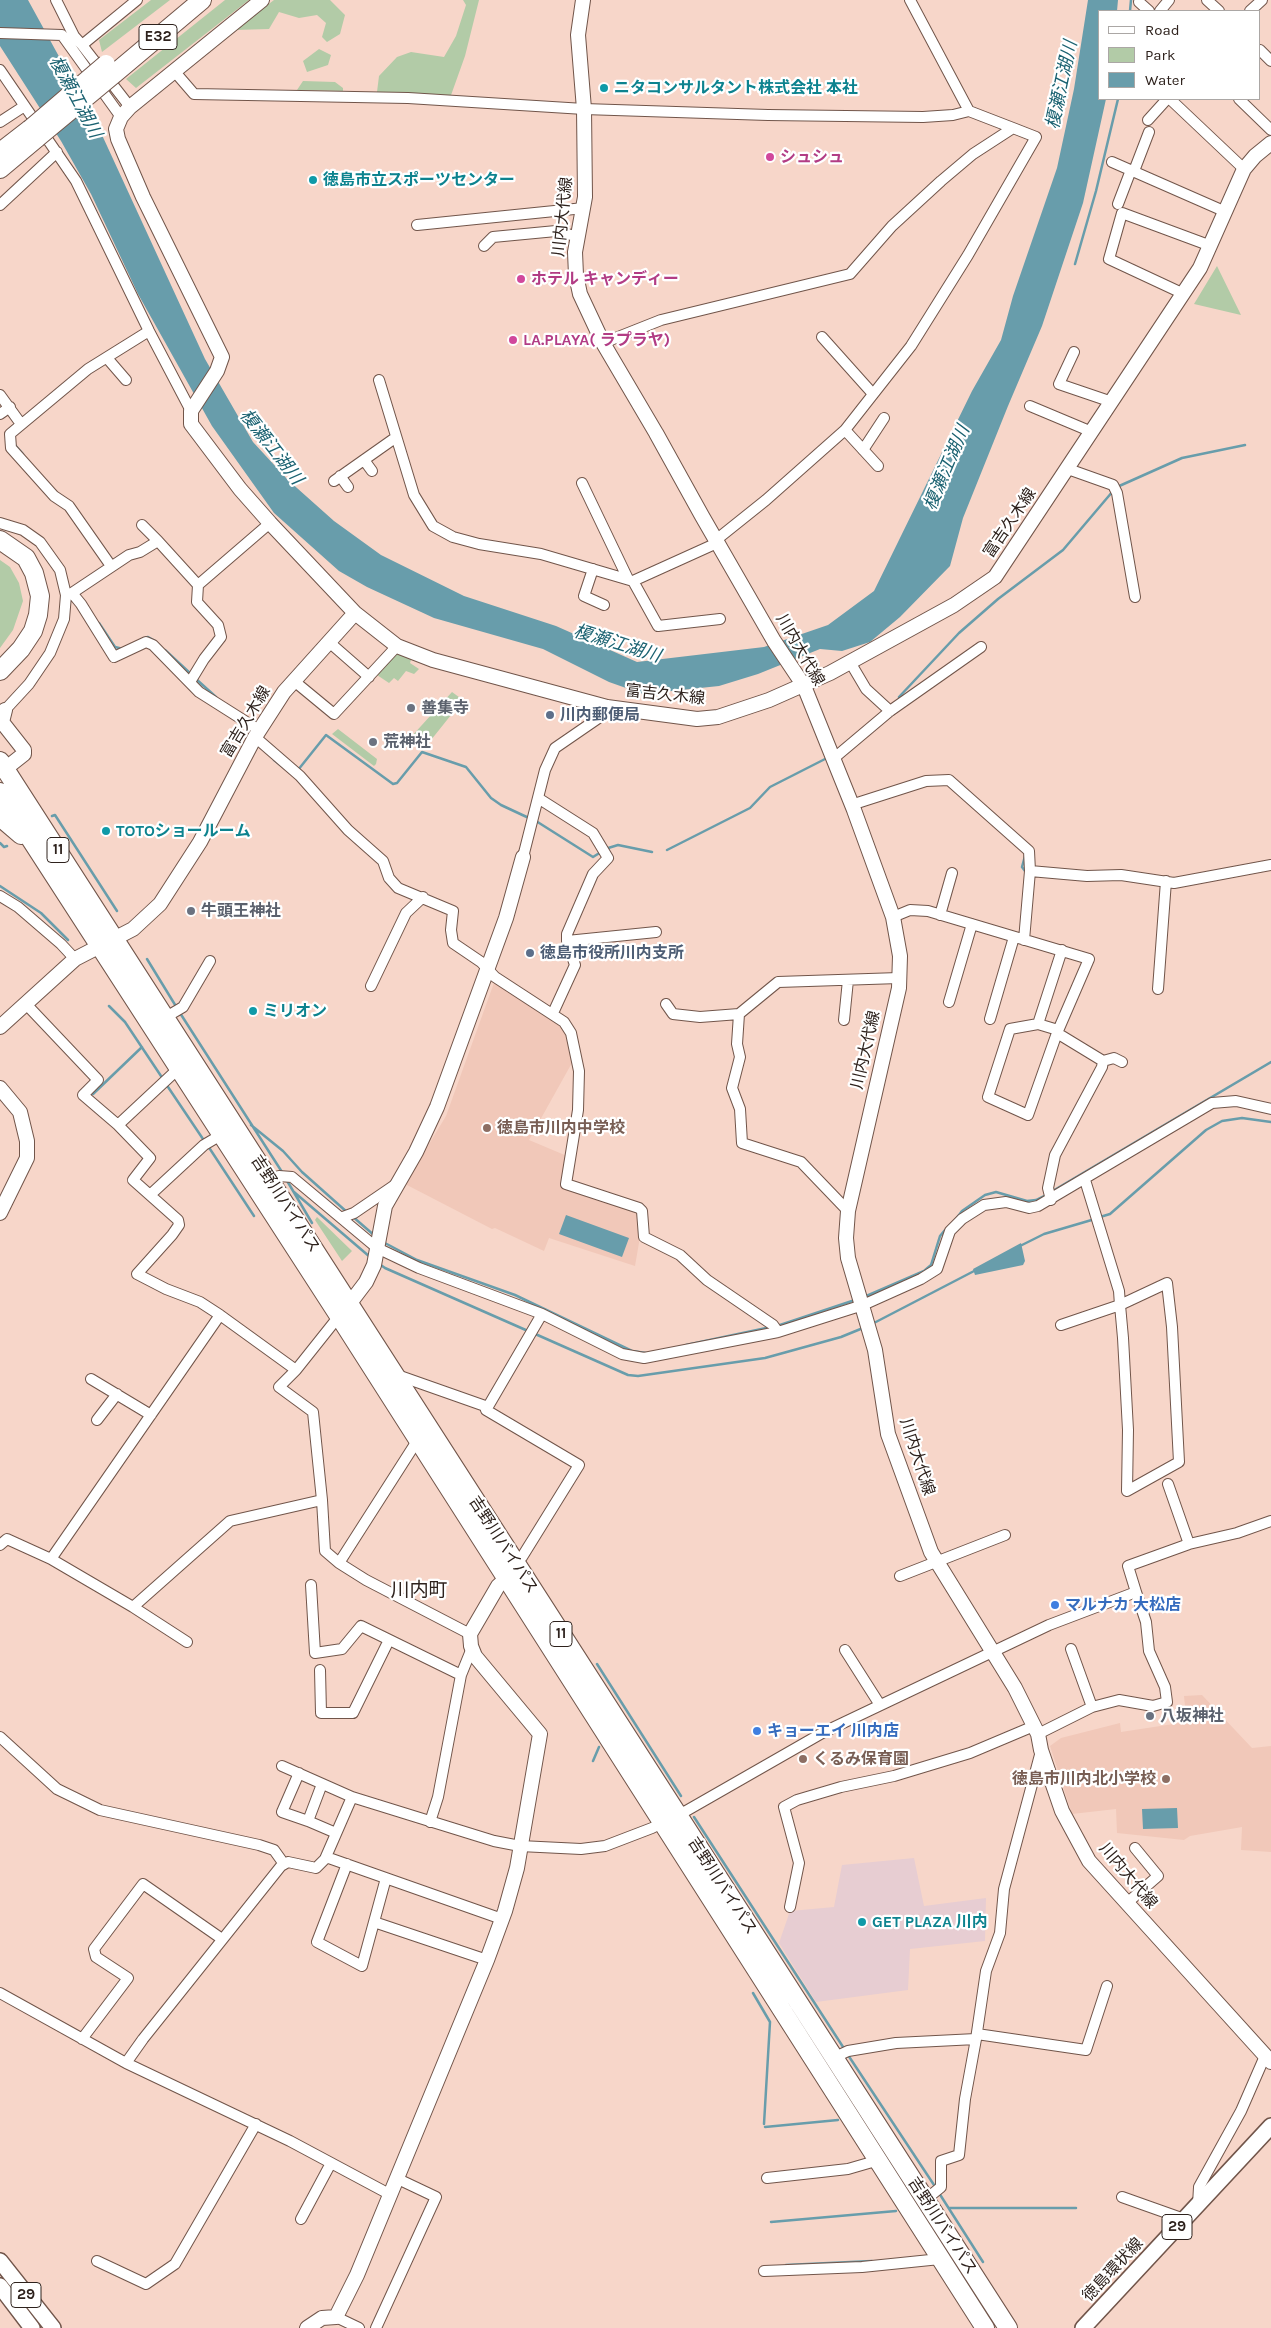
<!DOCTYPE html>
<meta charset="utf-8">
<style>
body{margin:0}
#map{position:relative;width:1271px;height:2328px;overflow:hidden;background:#f7d6c9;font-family:Karla,sans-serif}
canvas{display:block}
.legend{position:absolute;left:1098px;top:10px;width:162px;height:90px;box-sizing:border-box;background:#fff;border:1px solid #aba7a5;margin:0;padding:6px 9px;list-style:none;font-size:15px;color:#2e221d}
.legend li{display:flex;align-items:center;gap:10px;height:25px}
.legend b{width:25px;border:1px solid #aba7a5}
</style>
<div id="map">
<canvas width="1271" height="2328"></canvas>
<ul class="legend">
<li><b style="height:6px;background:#fff"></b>Road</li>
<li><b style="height:14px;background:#b2cba7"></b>Park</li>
<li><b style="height:14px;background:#689dab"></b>Water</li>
</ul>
</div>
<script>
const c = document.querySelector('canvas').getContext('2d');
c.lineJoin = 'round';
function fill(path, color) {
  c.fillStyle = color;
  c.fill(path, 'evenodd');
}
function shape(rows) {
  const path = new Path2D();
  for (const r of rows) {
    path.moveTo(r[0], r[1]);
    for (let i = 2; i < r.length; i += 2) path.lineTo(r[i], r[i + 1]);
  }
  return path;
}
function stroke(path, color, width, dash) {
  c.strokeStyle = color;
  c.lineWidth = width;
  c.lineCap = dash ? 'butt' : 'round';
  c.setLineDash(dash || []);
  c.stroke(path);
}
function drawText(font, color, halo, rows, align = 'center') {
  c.font = font + ' Karla,"Noto Sans JP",sans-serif';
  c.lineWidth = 4.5;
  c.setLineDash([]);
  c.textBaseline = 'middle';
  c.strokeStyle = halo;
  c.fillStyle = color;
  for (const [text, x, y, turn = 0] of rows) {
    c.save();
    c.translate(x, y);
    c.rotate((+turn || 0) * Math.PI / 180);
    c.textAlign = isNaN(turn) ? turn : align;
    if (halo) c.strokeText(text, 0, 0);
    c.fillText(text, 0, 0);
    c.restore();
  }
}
fill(shape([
 [914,1858,924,1906,986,1898,985,1941,910,1949,908,1990,816,2002,779,1943,790,1911,834,1907,842,1865]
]), '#e7cdd2');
fill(shape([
 [495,980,564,1028,573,1061,529,1140,567,1156,561,1187,602,1201,635,1209,638,1214,640,1237,635,1266,549,1238,544,1251,495,1228,492,1229,405,1184,446,1116],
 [1202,1695,1252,1748,1271,1746,1271,1852,1241,1850,1242,1827,1190,1836,1184,1840,1117,1833,1116,1809,1072,1814,1050,1746,1061,1738,1120,1723,1121,1732,1180,1723,1186,1716,1184,1696]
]), '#f1c8b9');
fill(shape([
 [151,0,170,0,102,52,99,40],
 [225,0,249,0,136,88,126,79],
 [274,0,330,0,345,15,340,34,327,42,322,37,326,23,317,15,299,18,279,12,269,29,235,30],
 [463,0,479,0,465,56,450,98,377,92,379,76,397,57,411,52,444,57,456,36,466,5],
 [319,49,331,55,328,65,307,72,303,61],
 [303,81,335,82,343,88,343,91,297,90],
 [1217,266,1241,315,1194,304],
 [0,560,10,567,19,583,23,601,13,630,0,648],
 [400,652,412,657,410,663,419,669,414,674,406,671,398,681,394,678,389,683,377,675,392,658],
 [452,692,463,700,427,745,411,737],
 [338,729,377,759,376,764,374,766,332,734],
 [317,1217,352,1251,342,1261,315,1220]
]), '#b2cba7');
fill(shape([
 [0,0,28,0,102,135,205,359,253,442,288,480,334,521,381,555,464,596,556,626,637,662,764,647,828,625,874,591,972,391,1001,340,1013,296,1057,168,1074,89,1088,0,1118,0,1117,11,1100,11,1100,99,1106,99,1083,203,1042,326,1008,406,963,518,950,566,900,617,870,642,842,651,820,649,758,674,719,686,643,694,609,682,543,649,434,618,367,587,339,571,274,513,212,426,138,294,91,194,61,141,0,46],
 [566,1215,629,1238,622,1257,559,1234],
 [1021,1243,1025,1261,1023,1265,975,1275,973,1269],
 [1177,1808,1178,1828,1143,1829,1142,1809]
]), '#689dab');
stroke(shape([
 [1130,11,1131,0],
 [1075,264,1096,191,1118,99],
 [15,445,23,454],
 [1117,487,1182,458,1245,445],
 [99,623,115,647,123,649],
 [145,638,148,637,155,641],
 [165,650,192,675],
 [196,679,216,697],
 [899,697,959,633,998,599,1063,550,1113,491],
 [274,760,293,775],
 [298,770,326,735,393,784,397,783,422,752,466,767,491,798,501,805,531,819],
 [52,816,55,815,117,911],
 [536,821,593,857,601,852],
 [0,843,4,847,7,846],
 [605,849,618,845,652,852],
 [667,850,750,808,770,787,827,758],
 [1025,856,1022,867,1025,871],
 [0,886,41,913,68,940],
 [147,959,177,1008],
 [109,1006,125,1022,163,1079],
 [180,1013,282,1172],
 [166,1084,205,1142],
 [93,1094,142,1047],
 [251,1125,283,1151,302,1172,348,1213],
 [208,1146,254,1216],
 [286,1179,312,1223],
 [294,1192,370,1257],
 [1051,1192,1271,1062],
 [352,1216,375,1236],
 [1100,1217,1110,1214,1206,1130,1222,1121,1242,1118,1271,1122],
 [956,1219,962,1211,985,1195,996,1192,1027,1201,1036,1200,1046,1195],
 [383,1242,417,1260,515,1295,632,1351,646,1353],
 [1020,1246,1044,1234,1095,1219],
 [378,1263,385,1268,528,1331],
 [864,1297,924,1271,931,1265,940,1236,945,1230],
 [872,1324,976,1270],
 [777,1326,855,1300],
 [533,1333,628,1375,638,1376,765,1358,841,1337,863,1328],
 [686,1345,771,1327],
 [597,1664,681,1796],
 [593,1761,599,1747],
 [694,1817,845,2050],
 [753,1993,770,2022,764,2124],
 [848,2055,936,2188],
 [765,2127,838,2120],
 [939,2193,983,2262],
 [949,2208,1076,2208],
 [771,2222,896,2211],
 [786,2265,872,2261]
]), '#689dab', 2.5);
const street = shape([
 [56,0,74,36,82,45],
 [910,0,969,111],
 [1207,0,1219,11],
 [1139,2,1149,11],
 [1160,11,1169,0],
 [1250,11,1262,0],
 [0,33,62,35,121,117],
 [1260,50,1271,61],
 [0,70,76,181,149,331,191,411],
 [175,72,194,94,408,98,584,109,768,115,923,117,953,115,969,111,1013,128,973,154,941,181,892,226,850,274,661,320,603,343],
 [1170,99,1244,169],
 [1239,99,1271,130],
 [130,107,82,45,137,0],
 [1148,120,1167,99],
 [0,122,23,107],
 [1112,162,1226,212],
 [1134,171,1149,132],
 [1118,204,1131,170],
 [0,205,57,152],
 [417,225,584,208],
 [484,246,493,237,556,231,579,237],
 [1184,294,1109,259,1122,213,1211,246],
 [822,337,873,394],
 [1074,352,1059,384,1112,402],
 [107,358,126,380],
 [379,380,414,495,433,526,453,537,479,544,541,554,633,581,717,543],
 [0,395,21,424],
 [1030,406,1092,432],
 [0,414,10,407],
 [845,430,878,466],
 [863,450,884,418],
 [364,460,372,471],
 [1068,469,1113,485,1117,493,1135,597],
 [340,476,348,487],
 [334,481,395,438],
 [582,483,628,579],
 [0,523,23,530,40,542,60,570,66,595,64,619,50,653,29,684,5,710],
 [142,525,158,541],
 [716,540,766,500,845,430,911,346,968,255,1036,137,1013,128],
 [111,566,69,506,54,496,11,448,10,434,88,369,149,331],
 [593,569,584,596,604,605],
 [633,581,658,626,720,619],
 [72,593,129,555,140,552,158,541,198,585],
 [66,595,72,593,81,604,114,657,146,642,153,645,199,692,259,730],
 [329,642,369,677],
 [850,662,866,689,890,711],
 [294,681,334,714,397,646],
 [190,682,204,659,221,637,218,625,197,602,198,585,270,523],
 [255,737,300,776,348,830,383,861,389,878,398,888,453,911,451,930,453,943,481,962,495,977,564,1022,571,1033,579,1071,578,1110,566,1184,639,1208,642,1211,644,1237,680,1255,707,1280,773,1325,778,1332],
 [833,759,890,711,981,647],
 [538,798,593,833,608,858,593,874,567,934,567,941,575,965,553,1013],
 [851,805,926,781,949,780,1029,851,1030,871,1024,940],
 [523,857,545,770,555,748,603,715,607,707],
 [1030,871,1087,876,1121,875,1174,883,1271,865],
 [0,896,18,907,61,944,75,959],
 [940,915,952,873],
 [893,917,910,910,928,911,1089,959,1057,1033,1103,1061,1102,1067,1055,1155,1048,1188,1051,1200],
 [567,941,656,932],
 [371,986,406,913,423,897],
 [1158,989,1166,881],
 [949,1002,972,924],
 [25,1003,98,1080,83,1095,118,1125,150,1158,133,1180,178,1220,179,1225,172,1235,137,1274,166,1289,200,1302,220,1315],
 [666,1004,673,1014,700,1017,739,1014,778,982,899,978],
 [739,1014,737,1044,740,1057,732,1088,740,1109,742,1143,801,1162,848,1211],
 [166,1017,183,1007,210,961],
 [990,1019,1014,937],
 [844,1020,848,980],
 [1038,1024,1058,1030],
 [1057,1033,1028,1115,988,1097,1010,1029,1038,1024,1062,950],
 [1103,1061,1114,1058,1122,1062],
 [118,1125,178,1069],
 [269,1180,279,1176,292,1177,377,1248,419,1268,542,1314,622,1354,644,1358,778,1332,863,1305,921,1279,937,1269,950,1231,962,1219,984,1205,1006,1202,1029,1208,1038,1206,1212,1103,1236,1101,1271,1109],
 [150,1195,204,1145,221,1135],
 [343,1217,354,1213,395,1185],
 [1061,1325,1120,1305,1167,1283,1172,1327,1179,1462,1127,1491,1128,1430,1123,1338,1120,1305,1119,1291,1085,1180],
 [296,1370,279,1387,313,1412,322,1500],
 [397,1375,485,1406,486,1410,579,1465,522,1557,515,1563],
 [91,1379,151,1415],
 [486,1410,542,1314],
 [97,1420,117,1394],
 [1168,1484,1189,1544],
 [0,1545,7,1539,51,1559,133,1607,187,1642],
 [51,1559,220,1315,296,1370,339,1316],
 [339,1563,417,1441],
 [900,1576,1005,1535],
 [311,1585,315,1653,342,1649,361,1626,461,1675],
 [133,1607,230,1521,322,1500,325,1551,339,1563,366,1580,470,1634],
 [1071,1649,1092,1707],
 [845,1650,880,1705],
 [320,1670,321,1713,353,1713,389,1640],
 [1038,1734,1092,1707,1119,1700,1153,1706,1167,1702,1165,1687,1149,1651,1146,1622,1136,1592],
 [0,1737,57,1789,100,1810,259,1845,274,1850,284,1864],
 [282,1766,352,1797],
 [299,1773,282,1812,308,1821,322,1784],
 [308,1821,336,1833],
 [430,1822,438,1797,461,1675,472,1648],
 [326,1857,502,1919],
 [347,1864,317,1942,362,1966,374,1922],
 [386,1878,374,1922,487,1960],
 [1127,1903,1158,1876,1135,1848],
 [790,1907,799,1863,784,1807,797,1800,841,1787,894,1776,970,1753,1034,1726],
 [0,1993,126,2063,290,2141,391,2195],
 [977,2034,1086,2050,1107,1986],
 [82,2039,128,1978,96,1957,94,1949,143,1884,222,1939],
 [833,2058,848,2051,896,2043,976,2039,986,1971,1000,1933,1004,1889,1041,1751],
 [126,2063,143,2039,281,1866,288,1862,316,1868,325,1859,352,1797,494,1841,520,1846,581,1849,605,1846,652,1828,686,1811,824,1732,1049,1625,1136,1592,1128,1566,1189,1544,1237,1533,1271,1521],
 [767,2178,848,2169,879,2160],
 [1122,2197,1184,2219],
 [925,2200,941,2187,941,2161,959,2155,965,2099,976,2039],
 [1198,2205,1199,2187,1241,2111,1265,2056],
 [301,2219,331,2163],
 [97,2261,146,2284,175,2264,256,2124],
 [764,2271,862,2267,940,2259],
 [336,2317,359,2328],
 [376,2328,436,2197,398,2179]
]);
const secondary = shape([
 [262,0,130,107,121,117,116,129,118,139,143,197,222,357,217,371,191,411,191,424,240,489,270,523,355,613,397,646,433,660,607,707,697,719,718,717,769,700,830,673,954,605,995,577,1200,268,1244,169,1255,156,1271,143],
 [583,0,578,35,584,109,585,197,575,252,576,275,580,294,603,343,656,433,702,516,774,641,804,686,854,810,893,917,900,956,899,988,848,1211,846,1238,848,1258,875,1350,888,1434,931,1552,1015,1688,1038,1734,1041,1750,1062,1811,1089,1861,1271,2062],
 [5,710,2,722,24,750,24,754,5,769],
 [0,1027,75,959,133,929,160,904,200,842,255,737,284,692,355,613],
 [0,1088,20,1112,27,1141,27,1158,0,1213],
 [344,1311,366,1282,374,1265,385,1206,416,1152,437,1107,506,918,523,857],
 [307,2328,322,2318,336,2317,357,2275,487,1960,505,1911,517,1868,540,1734,475,1656,471,1646,470,1634,498,1586,506,1579]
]);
const primary = shape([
 [0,2261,53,2328],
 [0,2286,32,2328],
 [1083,2328,1271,2126]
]);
const highway = shape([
 [114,74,202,0],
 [0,152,30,129],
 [0,169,37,138],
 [0,540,26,558,34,573,40,596,38,615,33,631,21,649,0,671],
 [0,761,1008,2328],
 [0,792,339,1316,985,2328],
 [0,817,21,835]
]);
stroke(street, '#71554a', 12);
stroke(secondary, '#71554a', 16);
stroke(primary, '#71554a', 18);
stroke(highway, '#71554a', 20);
stroke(street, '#fff', 10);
stroke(secondary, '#fff', 14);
stroke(primary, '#fff', 15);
stroke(highway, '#fff', 18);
const highwayBridge = shape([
 [30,129,106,64],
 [37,138,114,74]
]);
stroke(highwayBridge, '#71554a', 20, []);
stroke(highwayBridge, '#fff', 18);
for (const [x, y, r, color] of [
 [604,88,5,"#0f9aa8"],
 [770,157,5,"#d1479c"],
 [313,180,5,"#0f9aa8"],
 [521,279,5,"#d1479c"],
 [513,340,5,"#d1479c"],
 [411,708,5,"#6b7280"],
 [550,715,5,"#5c6f8a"],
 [373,742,5,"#6b7280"],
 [106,831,5,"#0f9aa8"],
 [191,911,5,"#6b7280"],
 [530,953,5,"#5c6f8a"],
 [253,1011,5,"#0f9aa8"],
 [487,1128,5,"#8d6e63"],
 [1055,1605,5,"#3f7fe0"],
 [1150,1716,5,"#6b7280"],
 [757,1731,5,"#3f7fe0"],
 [803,1759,5,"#8d6e63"],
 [1166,1779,5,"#8d6e63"],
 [862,1922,5,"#0f9aa8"]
]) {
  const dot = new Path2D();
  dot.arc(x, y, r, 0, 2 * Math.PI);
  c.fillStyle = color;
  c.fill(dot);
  stroke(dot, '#fff', 2);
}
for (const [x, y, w] of [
 [158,37,38],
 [58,850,22],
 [561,1634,22],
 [1177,2227,30],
 [26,2295,30]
]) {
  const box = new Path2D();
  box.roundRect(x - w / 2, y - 12.5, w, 25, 4);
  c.fillStyle = '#fff';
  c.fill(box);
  stroke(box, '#2e221d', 1);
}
drawText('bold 15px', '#2e221d', null, [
 ["E32",158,37],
 ["11",58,850],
 ["11",561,1634],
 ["29",1177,2227],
 ["29",26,2295]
]);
drawText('bold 16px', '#0d838f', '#fff', [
 ["ニタコンサルタント株式会社 本社",614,88],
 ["徳島市立スポーツセンター",323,180],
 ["TOTOショールーム",116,831],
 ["ミリオン",263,1011],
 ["GET PLAZA 川内",872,1922]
], 'left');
drawText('bold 16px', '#b23c85', '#fff', [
 ["シュシュ",780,157],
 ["ホテル キャンディー",531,279],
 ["LA.PLAYA( ラプラヤ)",523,340]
], 'left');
drawText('16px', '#2e221d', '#fff', [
 ["川内大代線",563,217,-84],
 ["富吉久木線",1010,523,-56],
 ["川内大代線",800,650,60],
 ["富吉久木線",665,695,6],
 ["富吉久木線",246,722,-59],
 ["川内大代線",866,1050,-77],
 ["吉野川バイパス",285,1204,57],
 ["川内大代線",917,1457,72],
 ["吉野川バイパス",503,1545,57],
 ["川内大代線",1128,1876,50],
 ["吉野川バイパス",722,1886,57],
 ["吉野川バイパス",942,2226,57],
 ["徳島環状線",1113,2270,-47]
]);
drawText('bold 16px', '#5b616d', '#fff', [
 ["善集寺",421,708],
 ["荒神社",383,742],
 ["牛頭王神社",201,911],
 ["八坂神社",1160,1716]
], 'left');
drawText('bold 16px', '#4e5e75', '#fff', [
 ["川内郵便局",560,715],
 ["徳島市役所川内支所",540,953]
], 'left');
drawText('bold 16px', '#785e54', '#fff', [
 ["徳島市川内中学校",497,1128],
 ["くるみ保育園",813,1759],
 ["徳島市川内北小学校",1156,1779,"right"]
], 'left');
drawText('bold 16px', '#366cbe', '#fff', [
 ["マルナカ 大松店",1065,1605],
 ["キョーエイ 川内店",767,1731]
], 'left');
drawText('italic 18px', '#1b6271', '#fff', [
 ["榎瀬江湖川",1062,85,-78],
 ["榎瀬江湖川",75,97,62],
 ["榎瀬江湖川",271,447,52],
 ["榎瀬江湖川",947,468,-67],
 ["榎瀬江湖川",617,644,17]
]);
drawText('19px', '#2e221d', '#fff', [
 ["川内町",419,1591]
]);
</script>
